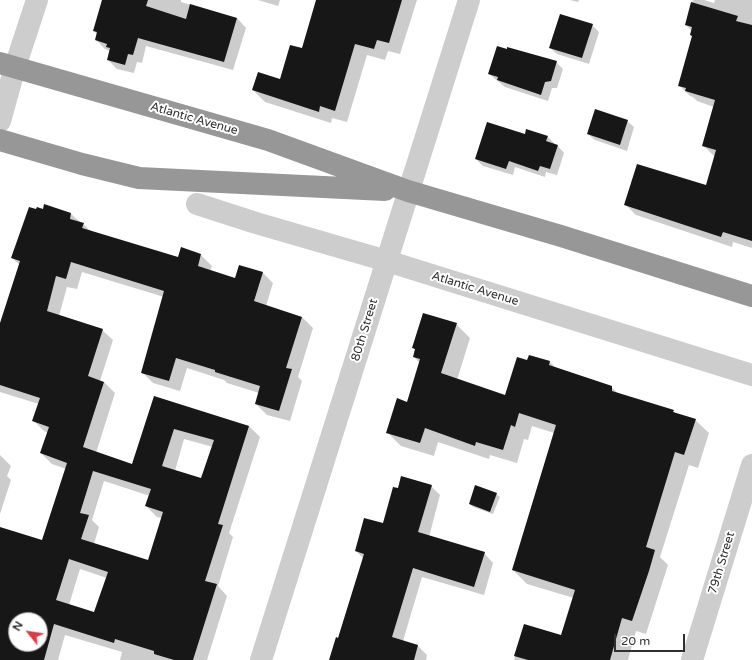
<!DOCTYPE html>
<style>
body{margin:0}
#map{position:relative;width:752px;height:660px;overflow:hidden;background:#fff;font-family:"Varela Round",sans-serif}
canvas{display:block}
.north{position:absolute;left:8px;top:612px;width:40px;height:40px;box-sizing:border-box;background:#fff;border:1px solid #acacac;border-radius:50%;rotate:300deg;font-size:11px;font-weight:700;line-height:16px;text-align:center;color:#303030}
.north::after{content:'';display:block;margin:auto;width:14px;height:18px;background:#de3a45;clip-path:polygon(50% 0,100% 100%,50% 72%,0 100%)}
.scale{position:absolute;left:614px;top:634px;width:71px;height:18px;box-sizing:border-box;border:2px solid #303030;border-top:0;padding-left:5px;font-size:12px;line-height:14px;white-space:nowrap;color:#303030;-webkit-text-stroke:3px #fff;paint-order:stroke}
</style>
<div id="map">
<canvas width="752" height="660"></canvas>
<div class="north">N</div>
<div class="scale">20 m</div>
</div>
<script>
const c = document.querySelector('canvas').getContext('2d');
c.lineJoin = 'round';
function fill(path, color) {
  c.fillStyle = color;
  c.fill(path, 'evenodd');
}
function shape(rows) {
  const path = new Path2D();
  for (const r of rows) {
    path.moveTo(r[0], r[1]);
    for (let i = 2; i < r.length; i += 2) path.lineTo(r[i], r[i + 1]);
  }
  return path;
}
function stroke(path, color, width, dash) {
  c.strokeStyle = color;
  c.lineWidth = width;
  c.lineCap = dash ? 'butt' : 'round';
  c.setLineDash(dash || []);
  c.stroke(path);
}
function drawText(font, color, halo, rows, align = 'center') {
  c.font = font + ' "Varela Round",sans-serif';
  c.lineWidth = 4;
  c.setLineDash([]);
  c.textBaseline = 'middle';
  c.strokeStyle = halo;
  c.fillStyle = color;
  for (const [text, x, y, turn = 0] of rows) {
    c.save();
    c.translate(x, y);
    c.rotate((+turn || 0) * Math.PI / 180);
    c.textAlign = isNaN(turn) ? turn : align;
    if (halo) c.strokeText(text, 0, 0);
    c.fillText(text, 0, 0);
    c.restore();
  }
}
fill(shape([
 [102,0,181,0,181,2,237,18,246,28,233,70,146,46,142,63,137,62,134,73,117,69,108,60,110,51,105,49,96,40,97,34,94,31],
 [258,0,280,0,278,6],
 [317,0,417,0,400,54,388,51,385,60,367,55,347,122,332,118,331,123,265,102,253,90,281,81,302,50],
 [570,0,579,0,578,2],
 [693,0,704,0,714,3,715,0,752,0,752,248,733,242,732,247,636,215,625,204,706,186,715,157,703,145,714,107,697,101,693,97,690,96,679,85,693,37,691,35,692,31,686,25],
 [592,25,599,32,589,64,557,54,550,48],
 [507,50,556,62,563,69,557,88,552,88,548,101,505,87,489,74],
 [627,121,634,127,627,151,595,140,588,134],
 [525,135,548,137,554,143,554,145,558,146,564,153,557,175,546,172,545,177,515,167,513,175,483,166,476,159],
 [71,214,92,232,175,258,201,255,212,266,210,271,236,280,262,272,273,283,266,306,302,317,313,328,298,377,302,381,290,421,267,415,256,404,259,393,227,383,224,380,187,368,180,391,153,383,142,372,164,297,82,272,77,289,67,287,59,316,102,330,113,340,100,381,104,382,115,393,96,453,133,465,154,397,249,426,260,437,229,533,233,537,218,586,227,596,207,660,120,660,122,652,65,635,58,660,0,660,0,528,43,541,66,469,52,464,41,453,48,433,44,431,34,421,39,404,0,392,0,335,20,265,12,258],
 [184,439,213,447,202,479,175,471],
 [104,481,150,496,146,506,157,517,162,518,149,561,94,544,99,527,92,520],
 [80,569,107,578,95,614,69,605],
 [16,620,40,620,40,644,16,644],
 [456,324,470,338,457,380,506,396,528,361,550,362,556,368,611,387,619,394,673,411,676,414,695,420,709,433,698,468,689,465,660,557,668,565,646,634,636,631,628,660,514,660,524,626,562,637,574,598,527,584,513,570,554,433,532,426,528,440,524,439,517,463,490,455,489,459,438,442,434,456,401,446,387,432,407,403,420,363,414,357,416,350,414,348],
 [0,455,11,466,7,476,11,480,0,514],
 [431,486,440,495,429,537,484,553,493,563,484,595,422,577,403,641,418,646,427,655,426,660,330,660,339,639,364,559,356,551,384,524,398,490],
 [496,494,500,497,493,514,473,507,470,504]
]), '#0003');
fill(shape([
 [102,0,148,0,146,6,186,19,190,4,237,18,224,62,138,38,133,55,128,54,125,65,107,60,110,48,106,47,107,44,95,40,97,32,93,31],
 [316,0,402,0,389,43,377,40,374,49,355,44,335,111,320,106,319,112,252,90,258,72,280,79,290,45,302,48],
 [691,2,738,16,736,21,752,25,752,241,723,232,721,237,624,205,637,164,706,185,716,150,702,146,715,100,685,91,686,88,678,86,692,36,690,35,692,27,685,25],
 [560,14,593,24,582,58,549,48],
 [497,46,507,49,507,47,557,61,551,81,545,82,541,95,497,80,498,77,488,74],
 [595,109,628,120,620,145,587,134],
 [487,122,525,134,526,129,548,136,546,141,558,145,550,169,540,166,538,171,509,161,506,169,475,159],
 [44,204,71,213,70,219,84,223,82,228,178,257,181,247,201,254,198,266,235,278,239,265,263,272,254,301,302,317,286,368,292,369,279,411,255,404,260,386,215,372,215,370,176,358,169,381,141,373,164,291,71,262,66,279,56,276,47,311,103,329,88,376,104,382,83,447,132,464,154,396,249,426,218,524,223,525,205,581,217,584,193,660,174,660,154,654,154,651,115,639,114,643,54,624,44,660,0,660,0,527,42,540,67,463,40,453,49,427,32,421,40,398,0,385,0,323,20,261,11,258,29,207,36,209,37,207,43,209],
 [174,429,214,440,201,478,162,466],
 [93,471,151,489,145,506,163,512,148,560,81,539,89,515,80,513],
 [69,559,108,572,94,612,56,600],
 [16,620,40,620,40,644,16,644],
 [423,313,457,323,441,373,505,395,517,357,527,360,529,355,550,361,549,365,612,386,612,391,674,410,673,412,696,419,684,455,675,452,646,547,655,550,649,571,632,621,622,618,610,660,528,660,514,656,524,624,561,635,575,590,512,570,556,425,519,413,515,427,511,425,503,450,476,442,475,446,425,428,420,443,386,433,397,398,407,402,420,359,413,357,415,349,412,348],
 [401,476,432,485,418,532,485,552,474,587,413,568,392,637,418,645,414,660,329,660,336,637,338,638,364,554,355,551,364,518,383,523,393,487,398,488],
 [475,485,497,493,490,512,469,504]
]), '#171717');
stroke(shape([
 [0,121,15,67,37,0],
 [197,204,256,223,387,261,752,375],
 [261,660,469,0],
 [692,660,752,465]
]), '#cdcdcd', 22);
stroke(shape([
 [0,63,268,140,408,191,561,236,752,296],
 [0,140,82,164,139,178,385,190]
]), '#979797', 22);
drawText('12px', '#303030', '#fff', [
 ["Atlantic Avenue",194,119,16],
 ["Atlantic Avenue",475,289,17],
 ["80th Street",365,330,-73],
 ["79th Street",722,563,-73]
]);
</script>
